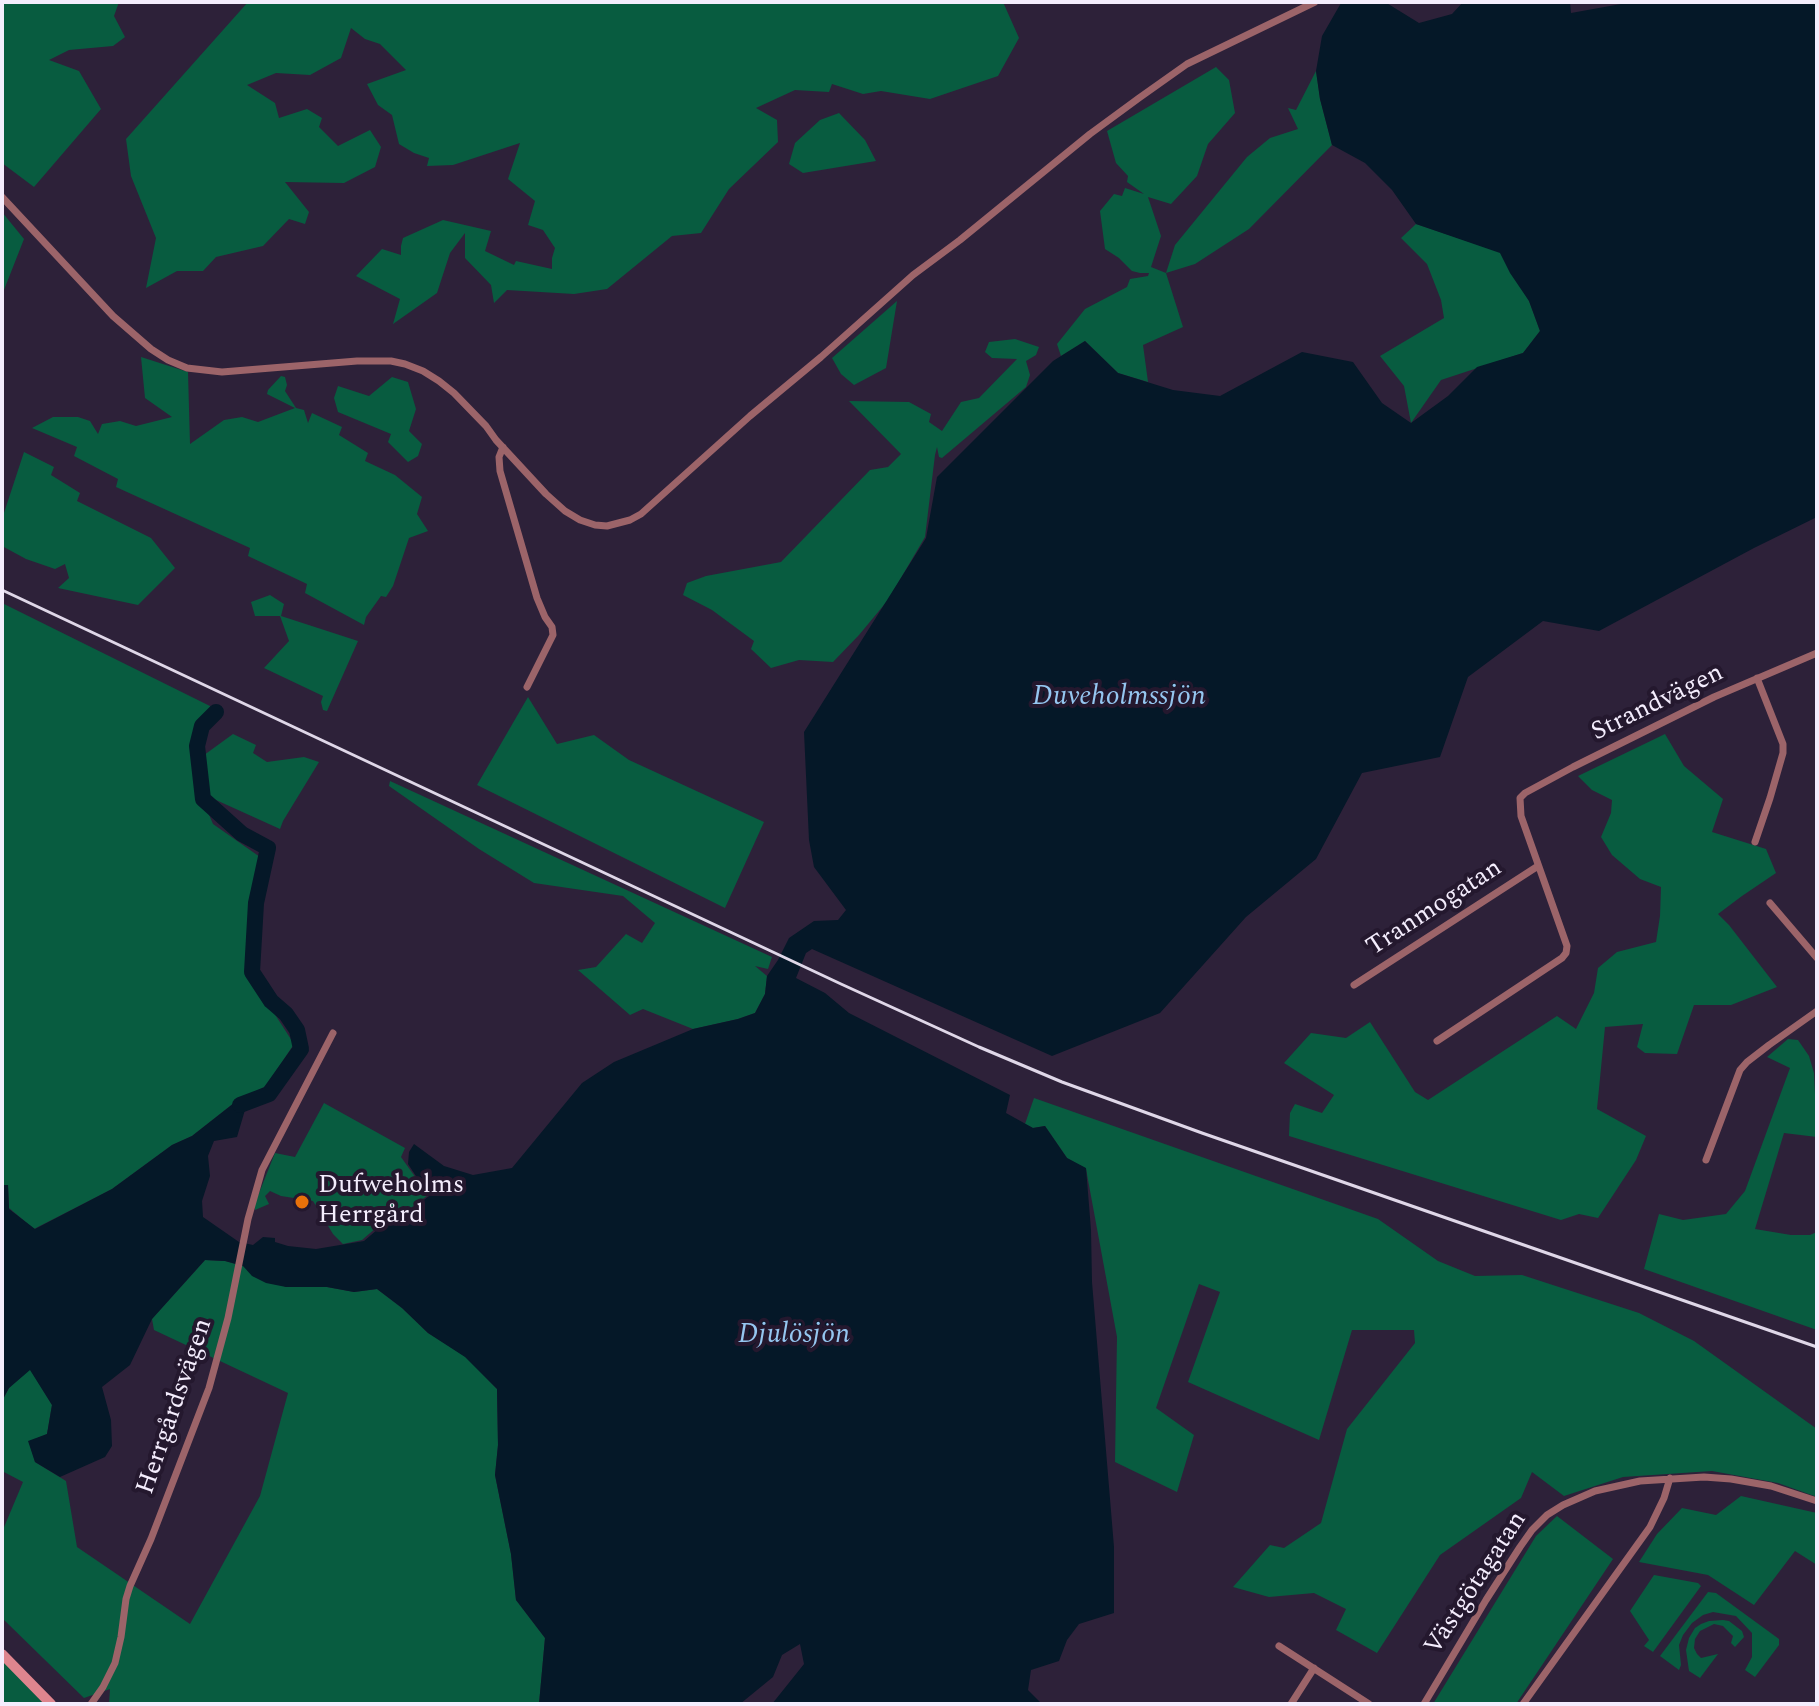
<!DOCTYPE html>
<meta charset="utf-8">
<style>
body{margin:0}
#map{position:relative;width:1819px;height:1706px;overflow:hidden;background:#2d2139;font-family:Spectral,serif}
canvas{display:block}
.frame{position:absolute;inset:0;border:4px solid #f4edfd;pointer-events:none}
</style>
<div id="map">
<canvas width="1819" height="1706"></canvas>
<div class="frame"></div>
</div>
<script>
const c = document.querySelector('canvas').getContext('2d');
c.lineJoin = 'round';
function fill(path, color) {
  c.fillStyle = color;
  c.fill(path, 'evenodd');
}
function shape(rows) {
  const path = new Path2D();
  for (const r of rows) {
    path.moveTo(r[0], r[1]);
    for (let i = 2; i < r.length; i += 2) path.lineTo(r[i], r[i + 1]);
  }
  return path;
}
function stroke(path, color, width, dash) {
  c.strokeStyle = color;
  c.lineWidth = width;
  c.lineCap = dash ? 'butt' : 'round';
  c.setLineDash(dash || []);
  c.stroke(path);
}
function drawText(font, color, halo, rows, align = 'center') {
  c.font = font + ' Spectral,serif';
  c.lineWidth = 8;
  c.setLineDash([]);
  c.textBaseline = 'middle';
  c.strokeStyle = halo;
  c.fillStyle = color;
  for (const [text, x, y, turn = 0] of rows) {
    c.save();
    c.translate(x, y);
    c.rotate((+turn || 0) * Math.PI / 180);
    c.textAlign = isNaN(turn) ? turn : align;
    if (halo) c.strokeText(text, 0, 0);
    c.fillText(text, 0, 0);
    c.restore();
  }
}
fill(shape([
 [2,2,119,2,114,16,125,37,113,46,69,50,49,60,79,71,101,109,34,187,2,163],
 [248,2,1003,2,1019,38,998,76,930,99,881,91,863,94,832,84,829,92,795,90,756,108,777,120,778,142,729,189,701,233,672,236,607,289,574,294,507,290,494,303,491,285,465,258,465,233,450,253,437,293,393,324,400,299,356,276,382,249,401,255,401,246,403,238,443,220,491,231,485,251,514,265,516,261,552,269,552,258,555,248,543,230,528,225,535,201,508,179,520,143,453,165,427,166,429,158,414,153,399,144,392,115,378,105,367,84,406,70,380,44,365,39,351,28,341,58,310,75,276,73,247,85,275,103,279,118,307,109,322,118,319,127,338,146,370,130,381,147,375,167,344,183,285,182,309,212,305,224,289,219,263,246,216,257,203,271,177,271,146,288,156,238,131,176,126,139],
 [1216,67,1229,80,1235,113,1208,144,1197,176,1171,204,1148,197,1161,236,1151,267,1166,273,1175,245,1247,157,1270,138,1298,129,1288,108,1296,110,1316,71,1320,99,1332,145,1249,229,1195,264,1166,273,1183,327,1143,345,1148,382,1118,373,1085,341,1061,356,1057,344,1085,309,1127,287,1130,279,1148,276,1149,273,1140,273,1132,271,1119,258,1105,249,1100,211,1114,194,1122,196,1125,188,1144,194,1127,182,1128,176,1116,163,1107,131],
 [839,113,865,140,876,161,803,173,789,164,795,143,820,120],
 [2,212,24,239,2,295],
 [1416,224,1500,252,1529,301,1540,331,1523,353,1441,380,1411,423,1404,386,1380,356,1444,318,1441,300,1427,264,1401,238],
 [897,301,886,368,854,385,841,374,832,358],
 [1015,339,1039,347,1036,355,1026,361,1030,375,1026,387,942,458,939,457,937,447,935,455,925,537,888,600,859,635,833,662,799,660,771,668,751,649,754,641,712,610,683,595,687,583,706,576,781,562,870,470,888,467,901,454,849,401,909,402,931,414,929,422,942,431,961,402,979,398,1017,359,992,358,985,352,989,342],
 [141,357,188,372,190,444,224,420,242,417,258,422,295,408,267,394,268,390,281,376,285,377,287,385,285,391,296,408,304,410,308,423,312,413,342,427,339,435,368,453,365,461,395,475,422,497,417,514,428,531,409,538,393,586,386,597,381,596,366,617,364,625,305,593,307,584,248,556,250,548,116,487,118,479,74,456,77,447,32,428,53,417,78,417,90,421,98,434,102,424,120,421,136,426,172,417,145,398],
 [392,377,408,382,416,409,409,431,422,444,418,456,408,462,388,442,391,434,338,412,334,398,338,386,369,396],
 [24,452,54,467,51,475,80,493,77,501,151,538,175,568,138,605,58,588,69,578,65,564,55,569,26,559,2,546,2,519],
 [270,595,284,604,281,616,358,641,327,711,323,710,321,702,323,696,264,668,289,641,280,616,255,616,251,602],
 [2,603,214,708,196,734,195,757,200,794,213,824,260,857,246,941,247,971,294,1044,266,1086,234,1103,192,1136,172,1145,112,1189,34,1229,9,1208,8,1185,2,1185],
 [528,697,557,744,594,735,629,760,764,822,725,908,477,785],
 [233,734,256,745,253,753,267,762,304,757,319,762,283,821,280,829,205,795,200,758],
 [1665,734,1684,766,1723,799,1712,832,1766,849,1776,873,1742,896,1718,914,1729,925,1777,987,1731,1005,1694,1005,1677,1054,1645,1053,1637,1047,1643,1024,1605,1027,1597,1109,1646,1136,1636,1160,1598,1218,1579,1214,1561,1220,1289,1136,1290,1113,1295,1104,1322,1113,1334,1095,1284,1063,1311,1033,1346,1038,1370,1022,1415,1092,1428,1100,1557,1016,1576,1029,1594,993,1598,968,1617,952,1656,942,1660,916,1661,887,1640,879,1612,855,1601,837,1611,813,1612,800,1592,790,1578,776],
 [390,781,772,957,768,969,755,966,767,976,765,994,755,1013,738,1019,693,1029,643,1009,630,1015,578,970,596,967,626,934,642,943,655,923,623,896,534,883,479,849,389,786],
 [1788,1039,1798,1040,1809,1056,1814,1073,1817,1137,1784,1133,1755,1229,1791,1235,1810,1235,1817,1232,1817,1330,1644,1269,1659,1214,1683,1220,1726,1214,1745,1191,1790,1068,1767,1057],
 [1034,1098,1378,1219,1438,1261,1475,1276,1522,1275,1639,1313,1694,1341,1817,1429,1817,1497,1778,1483,1712,1471,1623,1477,1564,1496,1532,1472,1521,1498,1440,1555,1377,1653,1336,1630,1346,1609,1314,1593,1269,1597,1233,1587,1270,1545,1284,1548,1321,1523,1347,1429,1415,1343,1414,1330,1352,1330,1319,1440,1188,1382,1220,1292,1199,1284,1156,1408,1194,1435,1177,1492,1115,1462,1117,1337,1086,1169,1067,1158,1045,1126,1033,1128,1025,1124],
 [324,1103,405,1148,401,1157,428,1195,411,1208,380,1217,377,1227,362,1240,343,1244,333,1234,313,1201,281,1196,270,1191,265,1196,269,1204,255,1210,255,1203,275,1153,295,1157],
 [205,1260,225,1261,243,1266,286,1287,327,1287,354,1292,377,1289,402,1308,428,1333,465,1356,497,1389,498,1445,495,1475,511,1554,516,1600,545,1638,539,1704,109,1704,110,1689,84,1698,2,1618,2,1532,23,1482,2,1471,2,1401,9,1388,30,1369,52,1405,47,1434,29,1442,35,1462,66,1481,77,1547,190,1624,260,1496,288,1393,154,1330,152,1319],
 [1741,1496,1817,1513,1817,1565,1795,1551,1754,1605,1708,1575,1639,1562,1657,1534,1682,1508,1716,1515],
 [1557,1516,1613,1559,1516,1704,1433,1704,1536,1536],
 [1654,1575,1698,1583,1701,1586,1653,1652,1644,1646,1649,1640,1630,1611],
 [1708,1592,1716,1593,1779,1639,1779,1645,1755,1677,1745,1670,1752,1657,1752,1633,1736,1616,1713,1612,1703,1615,1692,1623,1683,1635,1679,1645,1681,1665,1679,1670,1660,1656],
 [1723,1620,1729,1621,1742,1631,1744,1637,1735,1647,1731,1643,1733,1636,1723,1626,1714,1624,1700,1631,1695,1639,1694,1648,1697,1654,1701,1658,1718,1654,1700,1678,1689,1671,1686,1650,1689,1638,1695,1628,1701,1624,1709,1621],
 [2,1659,44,1704,2,1704]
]), '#085c40');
fill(shape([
 [1385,2,1419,23,1452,14,1463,2,1570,2,1571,13,1621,4,1665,2,1817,2,1817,517,1754,548,1599,631,1543,621,1468,677,1440,757,1362,773,1316,859,1246,917,1160,1013,1052,1056,812,949,806,953,796,978,825,993,849,1013,1010,1095,1006,1113,1033,1128,1045,1126,1067,1158,1086,1168,1091,1230,1092,1282,1114,1547,1114,1613,1079,1624,1067,1640,1059,1661,1031,1670,1028,1690,1042,1704,772,1704,804,1664,800,1644,782,1655,773,1677,740,1704,539,1704,545,1638,516,1600,511,1554,495,1475,498,1445,497,1389,465,1357,428,1333,402,1308,377,1289,354,1292,327,1287,286,1287,266,1283,252,1276,243,1266,225,1261,205,1260,152,1319,130,1365,102,1387,111,1420,112,1446,105,1457,60,1477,35,1462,28,1441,47,1434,52,1405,30,1370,9,1388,2,1401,2,1185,8,1185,9,1209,35,1229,112,1189,172,1145,192,1136,234,1103,245,1110,237,1137,214,1141,208,1156,210,1176,202,1201,203,1217,239,1242,253,1245,263,1237,275,1238,275,1242,288,1246,316,1249,364,1241,378,1229,381,1219,411,1210,429,1196,408,1164,409,1152,414,1144,444,1166,473,1175,512,1168,582,1083,614,1062,693,1029,738,1019,755,1013,765,994,767,976,778,960,789,938,814,921,838,920,846,910,814,867,809,840,804,732,926,538,937,477,1053,361,1085,341,1118,373,1173,390,1220,396,1302,352,1353,362,1382,403,1411,423,1448,396,1477,367,1523,353,1540,331,1529,301,1510,273,1500,253,1416,224,1392,190,1365,163,1332,145,1320,99,1316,71,1322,36,1341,3]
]), '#051828');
stroke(shape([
 [216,712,202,726,197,746,203,799,242,834,268,848,256,903,252,972,271,1001,286,1014,297,1030,301,1049,269,1094,240,1105]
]), '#051828', 16);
stroke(shape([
 [2,197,113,316,151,349,168,360,187,368,222,372,357,361,391,361,405,364,423,371,439,381,454,393,486,426,496,440,546,494,565,511,580,520,595,525,607,526,630,520,641,514,750,416,821,357,913,275,960,240,1090,134,1139,98,1187,64,1315,2],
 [503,447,499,457,500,471,537,598,545,617,552,627,553,635,527,687],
 [1755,842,1770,798,1783,753,1783,744,1757,678],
 [1770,903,1817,958],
 [1354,985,1538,866],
 [1437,1041,1562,958,1566,953,1567,946,1521,816,1520,798,1525,793,1573,767,1714,697,1817,653],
 [1706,1160,1740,1070,1747,1062,1769,1045,1817,1011],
 [1279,1646,1369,1704],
 [91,1704,103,1687,115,1663,121,1637,126,1599,130,1586,151,1539,209,1388,228,1318,248,1219,262,1170,333,1033],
 [1291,1704,1314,1668],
 [1424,1704,1486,1600,1520,1547,1532,1530,1547,1515,1563,1505,1595,1491,1640,1481,1704,1477,1731,1479,1771,1486,1817,1501],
 [1523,1704,1650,1527,1664,1498,1670,1478]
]), '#9c6469', 7);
stroke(shape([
 [2,1654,51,1704]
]), '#de858e', 10);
stroke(shape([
 [2,590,841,984,979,1047,1062,1082,1202,1133,1817,1347]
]), '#dfd7e8', 3);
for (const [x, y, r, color] of [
 [302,1202,8,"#e8710a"]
]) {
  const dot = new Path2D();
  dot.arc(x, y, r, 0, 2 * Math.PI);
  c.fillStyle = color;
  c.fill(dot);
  stroke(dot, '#24182e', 3);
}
drawText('26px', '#f4edfd', '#24182e', [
 ["Strandvägen",1658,704,-26],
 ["Tranmogatan",1435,909,-33],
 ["Herrgårdsvägen",176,1407,-71],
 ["Västgötagatan",1477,1584,-57]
]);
drawText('26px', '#f4edfd', '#24182e', [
 ["Dufweholms",318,1187],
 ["Herrgård",318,1217]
], 'left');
drawText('italic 28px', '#95c6f0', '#24182e', [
 ["Duveholmssjön",1119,699],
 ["Djulösjön",794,1337]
]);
</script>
